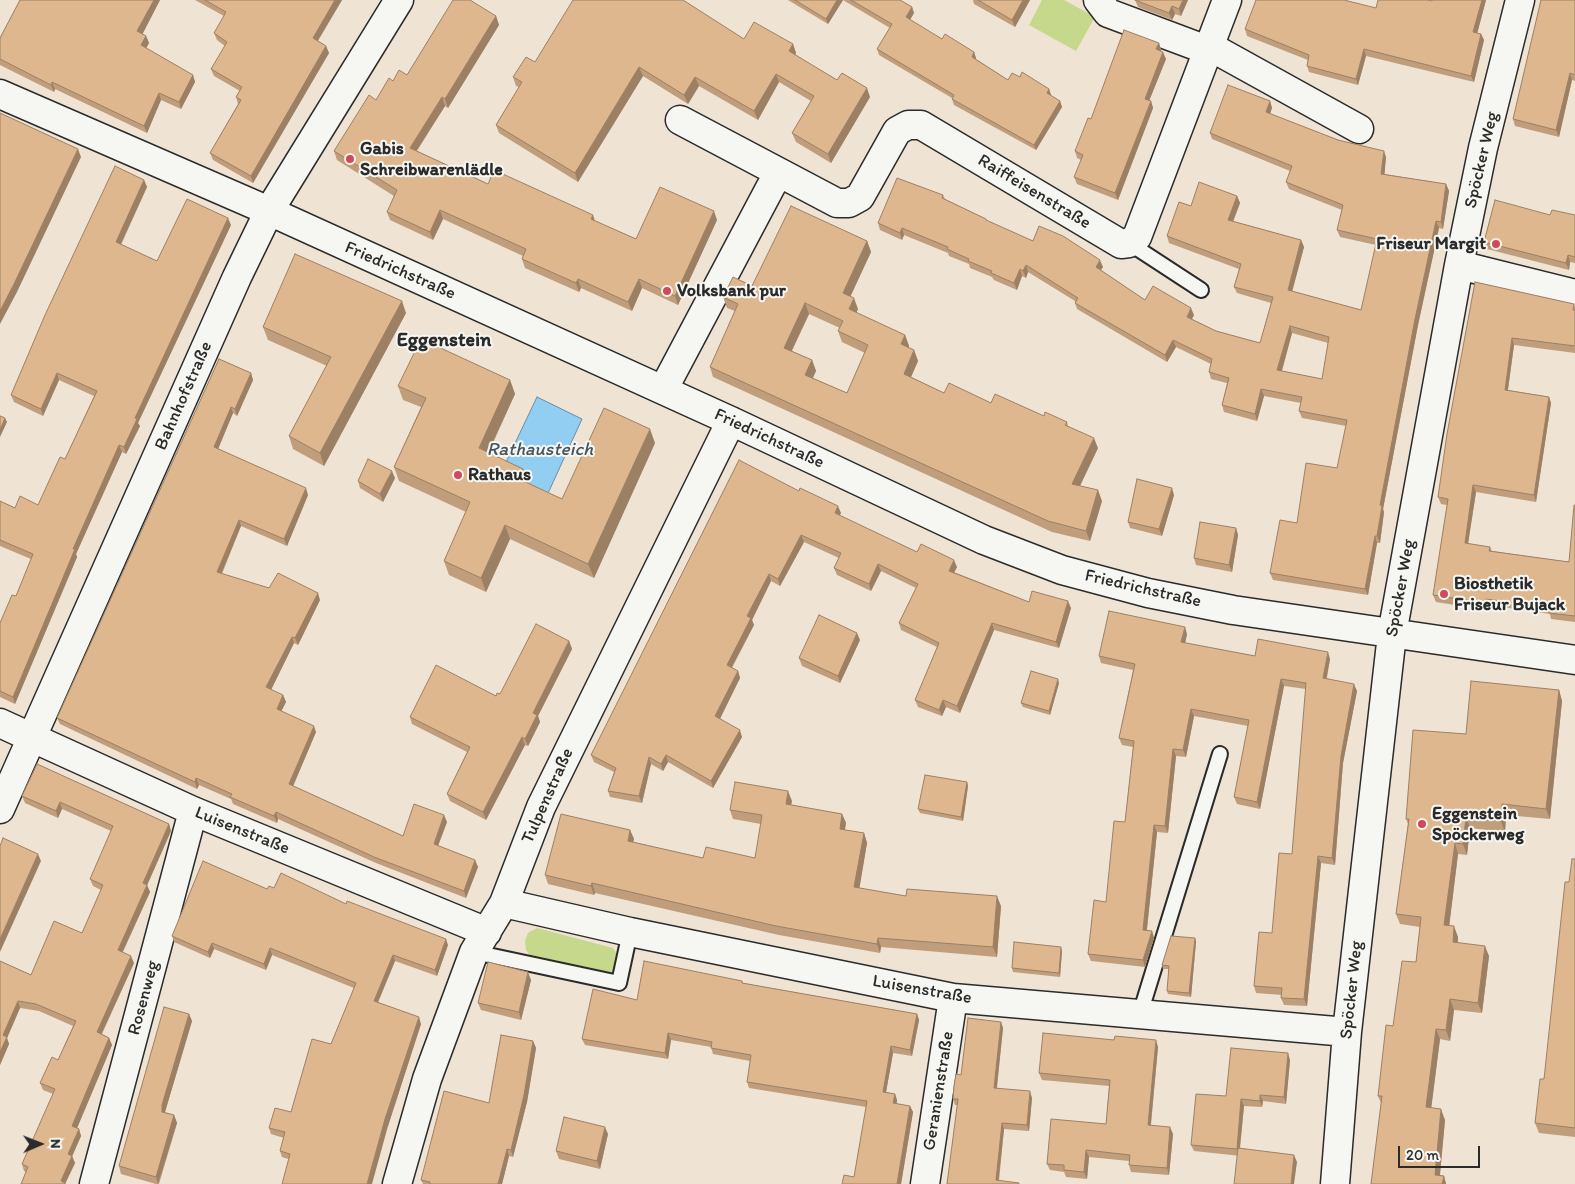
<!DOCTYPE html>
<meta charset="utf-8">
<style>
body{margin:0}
#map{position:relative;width:1575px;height:1184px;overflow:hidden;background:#efe3d4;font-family:Itim,sans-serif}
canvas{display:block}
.north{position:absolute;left:15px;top:1119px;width:50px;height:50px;-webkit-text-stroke:4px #f6f6f2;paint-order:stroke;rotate:89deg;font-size:14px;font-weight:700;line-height:20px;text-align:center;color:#2b2b2b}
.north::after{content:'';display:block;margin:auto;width:18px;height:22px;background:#2b2b2b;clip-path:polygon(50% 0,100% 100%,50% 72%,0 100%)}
.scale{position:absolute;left:1398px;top:1146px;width:82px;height:22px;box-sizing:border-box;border:2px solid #2b2b2b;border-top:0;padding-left:6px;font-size:15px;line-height:18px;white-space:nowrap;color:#2b2b2b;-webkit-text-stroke:4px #f6f6f2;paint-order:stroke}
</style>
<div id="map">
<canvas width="1575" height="1184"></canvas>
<div class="north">N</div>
<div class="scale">20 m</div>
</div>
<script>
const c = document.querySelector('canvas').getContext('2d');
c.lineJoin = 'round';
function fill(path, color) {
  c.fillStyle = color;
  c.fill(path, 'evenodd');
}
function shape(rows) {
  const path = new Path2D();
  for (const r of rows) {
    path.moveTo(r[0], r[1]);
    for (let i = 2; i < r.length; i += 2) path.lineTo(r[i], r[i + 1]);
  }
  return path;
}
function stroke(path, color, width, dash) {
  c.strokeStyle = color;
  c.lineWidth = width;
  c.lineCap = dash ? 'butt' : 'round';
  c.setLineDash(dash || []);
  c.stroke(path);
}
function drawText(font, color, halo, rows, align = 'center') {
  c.font = font + ' Itim,sans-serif';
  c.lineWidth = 4;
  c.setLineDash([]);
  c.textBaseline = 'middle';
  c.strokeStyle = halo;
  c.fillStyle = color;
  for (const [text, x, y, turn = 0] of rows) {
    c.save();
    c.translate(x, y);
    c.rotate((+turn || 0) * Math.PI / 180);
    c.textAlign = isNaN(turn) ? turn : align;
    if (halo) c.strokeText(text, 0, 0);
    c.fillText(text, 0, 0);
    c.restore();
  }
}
fill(shape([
 [1042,0,1064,0,1095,17,1076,51,1029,25],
 [537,928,613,948,618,956,615,971,607,974,531,957,526,950,525,941,528,933]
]), '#c5d88c');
const water = shape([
 [537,397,582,419,544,502,498,479,537,397]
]);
fill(water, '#92cdf2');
stroke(water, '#698ca2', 1);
const lane = shape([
 [1129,243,1201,290],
 [474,952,619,983,630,932],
 [1140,1014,1220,754]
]);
const street = shape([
 [1098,0,1108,13,1207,50],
 [1209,46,1359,129],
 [0,94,269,211,731,421,984,540,1062,570,1148,593,1233,610,1575,660],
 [680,120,837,203,849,203,860,197,897,131,908,125,921,125,1121,244,1129,243,1137,237,1227,0],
 [1459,265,1575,294],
 [663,390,778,173],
 [0,723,193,811,487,932],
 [0,809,237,277,269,211,399,0],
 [504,903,630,932,953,998,1347,1032],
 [94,1184,193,811],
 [397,1184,427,1079,474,952,504,903,541,807,731,421],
 [925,1184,953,998],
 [1335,1184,1347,1032,1392,634,1459,265,1483,148,1520,0]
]);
stroke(lane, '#2b2b2b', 18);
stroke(street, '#2b2b2b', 31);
stroke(lane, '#f6f6f2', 14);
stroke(street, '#f6f6f2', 28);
fill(shape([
 [20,0,160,0,142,34,146,36,149,43,146,48,193,75,195,82,181,109,161,100,147,133,55,89,54,92,0,65,0,38],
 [195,0,342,0,318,41,326,46,329,53,253,183,213,160,210,153,238,104,236,97,240,91,214,76,211,69,225,46,217,40,214,33,224,16],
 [788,0,843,0,828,24],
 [843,0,900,0,912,7,914,13,910,20,942,39,974,52,976,58,976,59,1008,80,1020,77,1049,89,1051,95,1051,96,1060,101,1062,107,1036,150,954,105,952,99,952,98,879,55,877,49,890,28],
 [973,0,1030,0,1015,27,974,4],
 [1135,0,1188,0,1181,16,1175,14,1172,20,1138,7],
 [1432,0,1486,0,1477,33,1481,34,1484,40,1474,82,1366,56,1358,85,1309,72,1307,66,1308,60,1247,36,1245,29,1376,8,1432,1],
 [1575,0,1575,81,1572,80,1559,137,1515,126,1513,119],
 [496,16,499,25,448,108,445,106,417,151,488,184,595,221,636,239,717,220,678,305,642,288,632,311,581,288,579,292,525,268,522,259,523,256,443,219,433,240,390,220,387,212,394,196,337,160,334,151,393,81,407,75],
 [744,39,793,44,796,53,795,55,837,80,870,97,831,163,796,142,792,133,811,101,779,82,758,120,699,86,688,104,643,76,578,182,499,133,496,125,519,87,516,86,513,77,535,62],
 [1159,43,1161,50,1161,51,1166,59,1149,101,1151,101,1153,108,1118,200,1077,184,1074,177,1081,160,1077,158,1075,151,1091,119],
 [1270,101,1272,108,1270,114,1338,140,1386,157,1384,174,1446,184,1449,191,1443,229,1439,228,1418,325,1383,509,1384,512,1380,543,1377,543,1368,595,1273,580,1270,573,1297,523,1337,468,1346,426,1302,418,1299,411,1301,403,1264,396,1257,421,1224,412,1222,405,1227,383,1211,379,1209,372,1211,364,1176,347,1167,362,1077,309,1075,303,1075,301,1028,272,1026,278,1022,276,1017,290,994,280,992,277,970,268,969,264,949,256,948,253,904,235,902,240,880,230,878,223,943,195,945,199,986,219,987,221,1033,241,1103,267,1101,270,1145,300,1194,315,1192,319,1216,331,1260,343,1271,303,1237,293,1234,287,1239,269,1169,243,1167,236,1191,206,1237,196,1240,203,1233,221,1301,240,1304,247,1292,291,1361,310,1376,245,1340,237,1337,230,1342,210,1289,189,1286,182,1290,171,1212,139,1210,133],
 [1292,333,1328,343,1322,379,1282,371],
 [144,180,147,187,121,245,157,261,231,225,138,423,140,426,126,454,122,452,76,554,77,557,15,704,0,697,0,623,16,596,31,559,0,546,0,501,15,508,38,505,65,459,94,396,59,380,43,416,14,402,11,395],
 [1550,215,1575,215,1575,263,1570,262,1569,270,1487,249,1484,242],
 [867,241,871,252,850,296,858,309,856,313,905,335,909,346,909,348,914,350,918,361,911,377,944,393,991,403,1067,422,1068,426,1098,448,1080,486,1102,501,1090,541,1052,532,713,377,710,367,735,311,727,308,723,297],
 [809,314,840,328,838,331,842,342,865,353,847,393,813,378,816,371,812,360,792,351],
 [1475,282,1574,304,1575,307,1575,353,1514,345,1508,390,1549,397,1551,403,1536,502,1476,492,1468,544,1490,547,1492,551,1569,562,1575,505,1575,622,1551,619,1550,614,1488,605,1487,610,1436,602,1433,595,1447,505,1441,504,1438,497],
 [406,313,324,466,293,449,289,436,327,366,268,340,263,327],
 [219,359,251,373,253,380,237,416,233,413,218,449,308,495,287,546,241,526,222,574,269,588,320,600,298,645,294,643,271,690,283,695,286,702,281,711,316,732,293,786,403,836,447,822,438,846,475,860,478,867,466,898,376,863,278,819,277,823,233,804,231,799,199,785,197,789,60,724,57,718],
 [510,380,515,394,489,452,528,483,562,499,655,443,594,578,510,539,486,592,449,575,444,561,466,512,399,481,394,467,421,407,403,400,398,386],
 [395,478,383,502,360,488,358,481],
 [799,491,841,513,839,516,917,552,957,567,954,572,1029,602,1071,608,1059,648,994,630,960,713,946,707,942,716,918,707,915,700,937,647,901,630,899,623,916,588,881,571,871,591,837,575,834,568,839,558,804,542,780,586,771,581,752,620,754,625,732,668,738,671,740,678,720,718,742,737,713,788,668,762,663,771,651,764,642,803,610,797,608,791,614,772,594,762,591,755],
 [1174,495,1162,536,1130,528,1128,522],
 [1236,528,1238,535,1232,572,1196,565,1194,558],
 [1187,634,1185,643,1255,656,1330,659,1327,678,1357,691,1343,763,1335,865,1321,863,1307,1006,1284,1005,1281,998,1282,995,1256,993,1254,986,1272,933,1292,854,1306,689,1284,686,1260,809,1237,804,1234,797,1248,726,1194,716,1186,757,1176,756,1168,833,1157,832,1147,930,1152,931,1154,938,1145,967,1091,961,1088,954,1106,902,1125,822,1133,747,1122,745,1119,738,1133,670,1101,663,1099,656],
 [860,640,840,683,802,666,799,658],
 [569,641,572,649,538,716,540,722,528,746,525,745,486,820,450,801,447,794,467,752,412,724,410,717,500,694],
 [1059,683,1050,715,1023,707,1021,703],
 [1559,690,1562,701,1550,819,1506,815,1505,832,1470,828,1467,855,1458,854,1449,926,1458,937,1458,943,1489,956,1482,1013,1454,1010,1450,1041,1440,1039,1431,1108,1445,1120,1440,1175,1444,1176,1446,1184,1371,1184,1381,1103,1378,1096,1393,1026,1416,962,1420,927,1400,924,1396,914,1408,824,1406,819,1466,734],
 [37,764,169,824,171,831,147,885,150,892,123,952,134,963,102,1034,109,1038,112,1045,77,1128,79,1129,81,1136,72,1156,75,1163,65,1184,21,1184,26,1172,24,1171,22,1164,53,1094,43,1090,40,1083,58,1060,73,1026,39,1011,20,1008,7,1038,9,1044,0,1065,0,961,31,975,82,933,101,890,93,886,90,879,111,831,62,809,58,818,25,803,22,796],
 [967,782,968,786,963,821,920,813,918,809],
 [792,801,791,805,842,814,846,823,845,830,864,833,867,843,859,888,906,896,1001,906,997,957,881,947,880,953,779,935,595,893,594,895,548,884,545,875,630,830,634,839,633,842,703,858,755,858,761,824,733,819,730,810],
 [1575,859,1575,1137,1539,1133,1535,1123,1544,1079,1569,882],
 [274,888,346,904,448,945,437,976,395,961,378,1002,421,1024,388,1126,288,1159,282,1157,280,1151,284,1138,271,1134,269,1128,291,1112,331,1044,354,988,272,955,266,970,214,949,210,958,174,942,172,936,267,889],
 [1195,938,1196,942,1191,997,1168,994,1167,991,1169,969,1163,969,1162,965],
 [1062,951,1060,977,1013,972,1012,968],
 [531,980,521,1020,481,1010,478,1003],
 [742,981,743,983,917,1014,919,1020,912,1056,893,1053,886,1092,895,1094,897,1100,897,1104,910,1106,913,1112,901,1184,842,1184,854,1177,866,1107,749,1088,747,1082,750,1061,713,1054,711,1047,671,1040,668,1059,585,1045,582,1039,637,1000],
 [189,1014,192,1021,165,1112,174,1115,177,1123,159,1184,156,1184,121,1174,119,1166],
 [1001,1022,1003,1028,997,1088,1032,1098,1029,1131,1004,1129,999,1181,1019,1183,1019,1184,947,1184,958,1105,955,1105,953,1099,961,1075],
 [533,1041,536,1048,527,1102,513,1157,509,1156,502,1184,423,1184,421,1180,489,1103],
 [1158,1047,1151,1125,1173,1134,1169,1175,1131,1172,1129,1165,1129,1161,1089,1157,1087,1179,1066,1177,1064,1172,1050,1170,1047,1164,1106,1124,1109,1086,1042,1080,1039,1073],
 [1290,1060,1286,1104,1263,1101,1262,1107,1244,1106,1240,1149,1297,1162,1194,1151,1191,1145,1226,1096],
 [608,1134,600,1169,559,1159,556,1151]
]), '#c09d7b');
fill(shape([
 [154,0,160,0,140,39,137,31],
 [335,0,342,0,315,45,313,38],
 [837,0,843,0,828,24,826,19],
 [1023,0,1030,0,1015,27,1012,20],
 [1183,0,1188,0,1181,16,1179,9],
 [1482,0,1486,0,1476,38,1473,32],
 [1172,6,1175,14,1172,20,1169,13],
 [912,7,914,13,908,23,906,17],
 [496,16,499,25,448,108,445,99],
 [1481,34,1484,40,1474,82,1471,76],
 [146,36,149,43,144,52,141,45],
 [1159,43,1161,50,1159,56,1156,49],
 [793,44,796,53,792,60,789,51],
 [326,46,329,53,253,183,251,176],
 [1364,49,1366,56,1358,85,1356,79],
 [974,52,976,58,974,63,972,57],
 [1163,52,1166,59,1147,106,1145,99],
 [639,67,643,76,578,182,575,173],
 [1570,73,1572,80,1559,137,1556,130],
 [776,74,779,82,758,120,754,111],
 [193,75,195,82,181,109,179,102],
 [695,77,699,86,688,104,684,95],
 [52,82,55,89,54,92,51,85],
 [867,88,870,97,831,163,828,154],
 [1049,89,1051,95,1049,99,1047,93],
 [159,93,161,100,147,133,144,126],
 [442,97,445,106,413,156,410,148],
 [1060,101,1062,107,1036,150,1034,145],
 [1151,101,1153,108,1118,200,1115,193],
 [1270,101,1272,108,1268,119,1266,112],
 [78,149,81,157,17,292,0,324,0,311],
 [1384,151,1386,157,1384,181,1381,174],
 [144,180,147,187,118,250,116,242],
 [1446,184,1449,191,1443,229,1441,222],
 [1237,196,1240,203,1231,227,1228,220],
 [440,210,443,219,433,240,430,232],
 [714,211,717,220,678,305,675,296],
 [593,215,596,224,591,219],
 [228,218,231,225,138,423,140,426,126,454,124,447,135,418],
 [1436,221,1439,228,1418,325,1383,509,1384,512,1380,543,1377,536,1380,505,1415,319],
 [902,228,904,235,902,240,900,233],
 [1301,240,1304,247,1291,296,1288,290],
 [867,241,871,252,847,304,843,293],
 [1568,255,1570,262,1569,270,1566,263],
 [1100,260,1103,267,1098,274,1096,267],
 [1026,265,1028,272,1026,278,1023,271],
 [1020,269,1022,276,1017,290,1014,283],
 [578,279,581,288,579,292,576,283],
 [639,279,642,288,632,311,628,302],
 [854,298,858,309,853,320,849,309],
 [402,301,406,313,324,466,320,453],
 [805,303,809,314,788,358,784,348],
 [1191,308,1194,315,1189,324,1187,317],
 [1290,326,1292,333,1280,377,1277,370],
 [905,335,909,346,905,355,901,344],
 [1512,338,1514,345,1507,396,1505,390],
 [1173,340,1176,347,1167,362,1165,355],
 [914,350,918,361,908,384,904,374],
 [812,360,816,371,809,385,805,375],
 [57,373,59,380,43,416,41,409],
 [251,373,253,380,237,416,235,409],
 [510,380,515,394,484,461,479,448],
 [1261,389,1264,396,1257,421,1255,414],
 [1549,397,1551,403,1536,502,1534,495],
 [231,407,233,413,216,454,214,447],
 [5,418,7,422,0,437,0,430],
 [650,429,655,443,594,578,588,564],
 [1094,438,1098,448,1076,494,1072,484],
 [119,445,122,452,76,554,77,557,15,704,13,697,73,549],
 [523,469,528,483,519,479],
 [392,471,395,478,383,502,380,494],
 [1473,485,1476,492,1467,550,1465,543],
 [306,488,308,495,287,546,284,539],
 [1172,488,1174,495,1162,536,1159,529],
 [1098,490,1102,501,1090,541,1086,531],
 [838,506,841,513,837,520,835,513],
 [239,520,241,526,219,579,217,572],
 [505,525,510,539,486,592,481,578],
 [1236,528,1238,535,1232,572,1229,565],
 [801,535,804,542,780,586,778,579],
 [1375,536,1377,543,1368,595,1365,589],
 [954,560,957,567,952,577,949,571],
 [878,564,881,571,871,591,869,584],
 [769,574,771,581,752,620,754,625,729,672,727,665,747,616],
 [318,593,320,600,298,645,295,638],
 [1486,599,1488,605,1487,610,1485,603],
 [1068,601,1071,608,1059,648,1056,642],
 [992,623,994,630,960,713,957,706],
 [1185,627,1187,634,1184,649,1181,642],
 [857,633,860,640,840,683,838,676],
 [292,637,294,643,269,694,266,687],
 [569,641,572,649,538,716,540,722,528,746,525,739,533,713],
 [1328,652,1330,659,1325,685,1323,678],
 [738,671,740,678,718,723,715,716],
 [1058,679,1059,683,1050,715,1049,711],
 [1281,679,1284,686,1260,809,1257,802],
 [1354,684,1357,691,1343,763,1335,865,1332,858,1341,756],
 [1559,690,1562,701,1550,819,1546,809],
 [283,695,286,702,279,716,277,709],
 [943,700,946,707,942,716,939,710],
 [1191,709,1194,716,1186,757,1183,750],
 [314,726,316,732,291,791,289,784],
 [740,730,742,737,713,788,711,781],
 [522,737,525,745,486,820,483,812],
 [1173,749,1176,756,1168,833,1165,826],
 [666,755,668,762,663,771,661,764],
 [649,757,651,764,642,803,639,796],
 [196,778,199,785,197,789,195,782],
 [967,782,968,786,963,821,961,817],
 [788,791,792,801,789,814,786,804],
 [60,802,62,809,58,818,56,811],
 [1502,804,1506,815,1505,832,1501,821],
 [276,812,278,819,277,823,274,816],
 [842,814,846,823,843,838,840,829],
 [444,815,447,822,436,851,434,844],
 [1466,817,1470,828,1467,855,1463,844],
 [169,824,171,831,145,890,143,883],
 [1154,825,1157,832,1146,937,1143,930],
 [630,830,634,839,631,850,628,841],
 [864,833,867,843,858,897,854,887],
 [1455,843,1458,854,1448,936,1444,925],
 [38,854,41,861,0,952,0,939],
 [1318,856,1321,863,1307,1006,1304,999],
 [475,860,478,867,466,898,464,891],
 [592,883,595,893,594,895,591,886],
 [147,885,150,892,120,957,118,950],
 [997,896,1001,906,997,957,993,947],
 [1454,926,1458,937,1457,953,1453,942],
 [1152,931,1154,938,1145,967,1143,960],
 [878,938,881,947,880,953,877,944],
 [1195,938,1196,942,1191,997,1189,993],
 [446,939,448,945,437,976,435,970],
 [212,943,214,949,210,958,208,952],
 [1485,946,1489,956,1482,1013,1478,1003],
 [1061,947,1062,951,1060,977,1059,973],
 [270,948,272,955,266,970,264,964],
 [393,955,395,961,376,1007,374,1001],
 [131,956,134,963,99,1039,97,1032],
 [528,972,531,980,521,1020,519,1012],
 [1450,999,1454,1010,1450,1041,1446,1030],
 [18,1001,20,1008,7,1038,9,1044,0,1065,0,1052,3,1035],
 [189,1014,192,1021,165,1112,162,1112,162,1105],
 [917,1014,919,1020,912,1056,910,1050],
 [419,1017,421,1024,388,1126,372,1184,367,1184,385,1119],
 [1001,1022,1003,1028,996,1094,994,1088],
 [1436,1029,1440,1039,1430,1118,1426,1107],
 [668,1033,671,1040,668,1059,665,1053],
 [109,1038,112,1045,75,1133,72,1126],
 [1156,1040,1158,1047,1150,1132,1148,1125],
 [533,1041,536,1048,527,1102,513,1157,511,1150],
 [891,1046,893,1053,885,1098,883,1092],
 [1288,1053,1290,1060,1286,1104,1284,1097],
 [1030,1091,1032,1098,1029,1131,1027,1125],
 [895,1094,897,1100,896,1109,893,1103],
 [1260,1095,1263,1101,1262,1107,1260,1101],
 [1241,1099,1244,1106,1239,1155,1237,1149],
 [910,1106,913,1112,901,1184,897,1184],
 [1441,1109,1445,1120,1439,1184,1435,1175],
 [174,1115,177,1123,158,1184,156,1177],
 [1002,1123,1004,1129,998,1184,996,1180],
 [605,1127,608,1134,600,1169,597,1161],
 [1170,1127,1173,1134,1169,1175,1167,1168],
 [79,1129,81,1136,71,1159,72,1156,75,1163,65,1184,62,1184,61,1181,68,1154],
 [507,1149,509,1156,502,1184,498,1184],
 [1086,1150,1089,1157,1087,1179,1084,1172],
 [1294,1155,1297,1162,1294,1184,1291,1184],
 [1444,1176,1446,1184,1442,1184]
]), '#9c8064');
const building = shape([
 [20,0,154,0,137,31,146,36,141,45,193,75,179,102,159,93,144,126,52,82,51,85,0,59,0,38,20,0],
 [205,0,335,0,313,38,326,46,251,176,210,153,241,100,236,97,242,87,211,69,227,42,214,33,226,12,205,0],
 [453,0,470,0,496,16,445,99,442,97,410,148,488,184,494,170,593,215,591,219,636,239,660,187,714,211,675,296,639,279,628,302,578,279,576,283,522,259,526,249,440,210,430,232,387,212,397,190,334,151,369,95,376,100,389,78,393,81,399,70,407,75,453,0],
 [573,0,683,0,744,39,754,22,793,44,789,51,837,80,842,73,867,88,828,154,792,133,814,96,776,74,754,111,695,77,684,95,639,67,575,173,496,125,522,82,513,77,526,57,535,62,573,0],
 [795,0,837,0,826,19,795,0],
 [851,0,900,0,912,7,906,17,942,39,945,34,974,52,972,57,1008,80,1012,73,1020,77,1022,72,1049,89,1047,93,1060,101,1034,145,952,99,954,95,877,49,892,24,851,0],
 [978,0,1023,0,1012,20,978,0],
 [1135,0,1183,0,1179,9,1172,6,1169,13,1135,0],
 [1256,0,1344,0,1376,8,1378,0,1427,0,1432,1,1432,0,1482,0,1473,32,1481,34,1471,76,1364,49,1356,79,1307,66,1309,55,1245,29,1256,0],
 [1541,0,1575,0,1575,75,1570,73,1556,130,1513,119,1541,0],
 [1124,30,1159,43,1156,49,1163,52,1145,99,1151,101,1115,193,1074,177,1083,155,1075,151,1088,118,1091,119,1124,30],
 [1228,85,1270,101,1266,112,1338,140,1384,151,1381,174,1446,184,1441,222,1436,221,1415,319,1380,505,1382,506,1377,536,1375,536,1365,589,1270,573,1280,520,1297,523,1306,463,1337,468,1347,420,1299,411,1302,397,1261,389,1255,414,1222,405,1229,378,1209,372,1212,359,1173,340,1165,355,1075,303,1078,298,1026,265,1023,271,1020,269,1014,283,991,273,992,271,968,261,969,259,947,249,948,247,902,228,900,233,878,223,897,178,943,195,942,198,986,219,986,220,1033,241,1039,226,1063,236,1100,260,1096,267,1145,300,1153,286,1191,308,1187,317,1216,331,1260,343,1273,297,1234,287,1241,264,1167,236,1179,202,1191,206,1199,182,1237,196,1228,220,1301,240,1288,290,1361,310,1377,239,1337,230,1343,205,1286,182,1292,166,1210,133,1228,85],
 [1290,326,1329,337,1322,379,1277,370,1290,326],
 [0,113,78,149,14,284,0,311,0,113],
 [115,166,144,180,116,242,157,261,187,199,228,218,135,418,137,419,124,447,119,445,73,549,75,549,13,697,0,691,0,623,12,595,16,596,33,554,0,540,0,501,15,508,20,496,38,505,60,457,65,459,97,391,57,373,41,409,11,395,45,315,115,166],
 [1495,200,1550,215,1552,210,1575,215,1575,257,1568,255,1566,263,1484,242,1495,200],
 [791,206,867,241,843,293,854,298,849,309,905,335,901,344,914,350,904,374,944,393,949,383,991,403,995,394,1044,416,1045,412,1067,422,1065,425,1094,438,1072,484,1098,490,1086,531,1048,521,710,367,738,304,723,297,733,277,752,286,791,206],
 [805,303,843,321,838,331,868,345,847,393,805,375,812,360,784,348,805,303],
 [295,254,402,301,320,453,289,436,331,357,263,327,295,254],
 [1475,282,1574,304,1573,310,1575,310,1575,346,1512,338,1505,390,1549,397,1534,495,1473,485,1465,543,1490,547,1489,551,1569,562,1574,505,1575,505,1575,616,1549,613,1550,608,1486,599,1485,603,1433,595,1448,499,1438,497,1447,434,1475,282],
 [421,339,510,380,479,448,523,469,519,479,562,499,604,408,650,429,588,564,505,525,481,578,444,561,470,502,394,467,426,398,398,386,421,339],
 [219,359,251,373,235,409,231,407,214,447,306,488,284,539,239,520,217,572,269,588,278,573,318,593,295,638,292,637,266,687,283,695,277,709,314,726,289,784,403,836,414,804,444,815,434,844,475,860,464,891,374,857,276,812,274,816,230,797,232,794,196,778,195,782,57,718,219,359],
 [0,416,5,418,0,430,0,416],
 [368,459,392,471,380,494,358,481,368,459],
 [739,460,799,491,800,488,838,506,835,513,917,552,921,544,954,560,949,571,1029,602,1032,591,1068,601,1056,642,992,623,957,706,943,700,939,710,915,700,939,643,899,623,918,584,878,564,869,584,834,568,841,553,801,535,778,579,769,574,747,616,751,618,727,665,738,671,715,716,740,730,711,781,666,755,661,764,649,757,639,796,608,791,616,768,591,755,739,460],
 [1137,479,1172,488,1159,529,1128,522,1137,479],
 [1200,522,1236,528,1229,565,1194,558,1200,522],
 [1109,611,1185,627,1181,642,1255,656,1258,639,1328,652,1323,678,1354,684,1341,756,1332,858,1318,856,1304,999,1281,998,1282,988,1254,986,1259,932,1272,933,1279,853,1292,854,1306,683,1281,679,1257,802,1234,797,1249,720,1191,709,1183,750,1173,749,1165,826,1154,825,1143,930,1152,931,1143,960,1088,954,1094,900,1106,902,1114,821,1125,822,1134,741,1119,738,1135,664,1099,656,1109,611],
 [819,615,857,633,838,676,799,658,819,615],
 [536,624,569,641,533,713,537,715,525,739,522,737,483,812,447,794,470,747,410,717,436,665,496,696,497,693,500,694,536,624],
 [1031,671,1058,679,1049,711,1021,703,1031,671],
 [1471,681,1559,690,1546,809,1502,804,1501,821,1466,817,1463,844,1455,843,1444,925,1454,926,1453,942,1485,946,1478,1003,1450,999,1446,1030,1436,1029,1426,1107,1441,1109,1435,1175,1444,1176,1442,1184,1371,1184,1382,1096,1378,1096,1386,1025,1393,1026,1402,961,1416,962,1421,917,1396,914,1409,819,1406,819,1413,730,1466,734,1471,681],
 [37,764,169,824,143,883,147,885,118,950,131,956,97,1032,109,1038,72,1126,79,1129,68,1154,72,1156,61,1181,65,1183,65,1184,21,1184,28,1167,22,1164,55,1089,40,1083,52,1057,58,1060,76,1021,36,1004,18,1001,3,1035,7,1037,0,1052,0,961,31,975,54,921,82,933,103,885,90,879,113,826,60,802,56,811,22,796,37,764],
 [925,775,967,782,961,817,918,809,925,775],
 [735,782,788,791,786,804,842,814,840,829,864,833,854,887,906,896,907,889,997,896,993,947,878,938,877,944,776,926,592,883,591,886,545,875,561,814,630,830,628,841,703,858,706,847,755,858,762,815,730,810,735,782],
 [3,838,38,854,0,939,0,846,3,838],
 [1572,859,1575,859,1575,1128,1535,1123,1540,1079,1544,1079,1565,882,1569,882,1572,859],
 [203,861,267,889,269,886,274,888,281,873,346,904,347,901,446,939,435,970,393,955,374,1001,419,1017,385,1119,367,1184,282,1184,290,1154,280,1151,285,1132,269,1128,275,1108,291,1112,312,1039,331,1044,356,983,270,948,264,964,212,943,208,952,172,936,203,861],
 [1171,936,1195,938,1189,993,1167,991,1169,966,1162,965,1171,936],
 [1014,942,1061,947,1059,973,1012,968,1014,942],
 [644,961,742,981,742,983,917,1014,910,1050,891,1046,883,1092,895,1094,893,1103,910,1106,897,1184,842,1184,844,1175,854,1177,867,1101,747,1082,751,1055,711,1048,712,1042,668,1033,665,1053,582,1039,593,989,637,1000,644,961],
 [488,962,528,972,519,1012,478,1003,488,962],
 [164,1007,189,1014,162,1105,162,1112,174,1115,156,1177,119,1166,164,1007],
 [968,1018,1001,1022,994,1088,1030,1091,1027,1125,1002,1123,996,1180,1019,1183,1019,1184,947,1184,958,1099,953,1099,954,1086,956,1074,961,1075,968,1018],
 [1043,1033,1114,1040,1115,1036,1156,1040,1148,1125,1170,1127,1167,1168,1129,1165,1130,1155,1086,1150,1084,1172,1064,1170,1064,1165,1047,1164,1051,1119,1106,1124,1110,1080,1039,1073,1043,1033],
 [501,1035,533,1041,524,1095,511,1150,507,1149,498,1184,430,1184,430,1182,421,1180,444,1091,489,1103,501,1035],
 [1231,1048,1288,1053,1284,1097,1260,1095,1260,1101,1241,1099,1237,1149,1191,1145,1196,1094,1226,1096,1231,1048],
 [564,1117,605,1127,597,1161,556,1151,564,1117],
 [1238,1148,1294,1155,1291,1184,1234,1184,1238,1148]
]);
fill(building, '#dfb78f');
stroke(building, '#9c8064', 1);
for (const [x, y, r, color] of [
 [350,159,5,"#d1495b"],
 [1496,244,5,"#d1495b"],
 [667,291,5,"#d1495b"],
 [458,475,5,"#d1495b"],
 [1444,594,5,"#d1495b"],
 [1422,824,5,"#d1495b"]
]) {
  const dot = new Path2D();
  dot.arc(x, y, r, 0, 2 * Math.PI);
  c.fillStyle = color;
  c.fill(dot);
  stroke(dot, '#f6f6f2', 2);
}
drawText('bold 18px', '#2b2b2b', '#f6f6f2', [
 ["Gabis",360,149],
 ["Schreibwarenlädle",360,170],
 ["Friseur Margit",1486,244,"right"],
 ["Volksbank pur",677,291],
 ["Rathaus",468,475],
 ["Biosthetik",1454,584],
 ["Friseur Bujack",1454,605],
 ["Eggenstein",1432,814],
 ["Spöckerweg",1432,835]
], 'left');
drawText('18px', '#2b2b2b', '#f6f6f2', [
 ["Spöcker Weg",1482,160,-77],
 ["Raiffeisenstraße",1034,192,31],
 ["Friedrichstraße",400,271,24],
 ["Bahnhofstraße",184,396,-66],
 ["Friedrichstraße",769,439,25],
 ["Spöcker Weg",1401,588,-80],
 ["Friedrichstraße",1143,589,13],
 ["Tulpenstraße",548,796,-66],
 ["Luisenstraße",242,831,22],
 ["Luisenstraße",922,990,10],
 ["Spöcker Weg",1352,990,-84],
 ["Rosenweg",144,998,-75],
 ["Geranienstraße",939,1091,-81]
]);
drawText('italic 19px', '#45545d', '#f6f6f2', [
 ["Rathausteich",540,450]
]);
drawText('bold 20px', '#2b2b2b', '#f6f6f2', [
 ["Eggenstein",444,341]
]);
</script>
